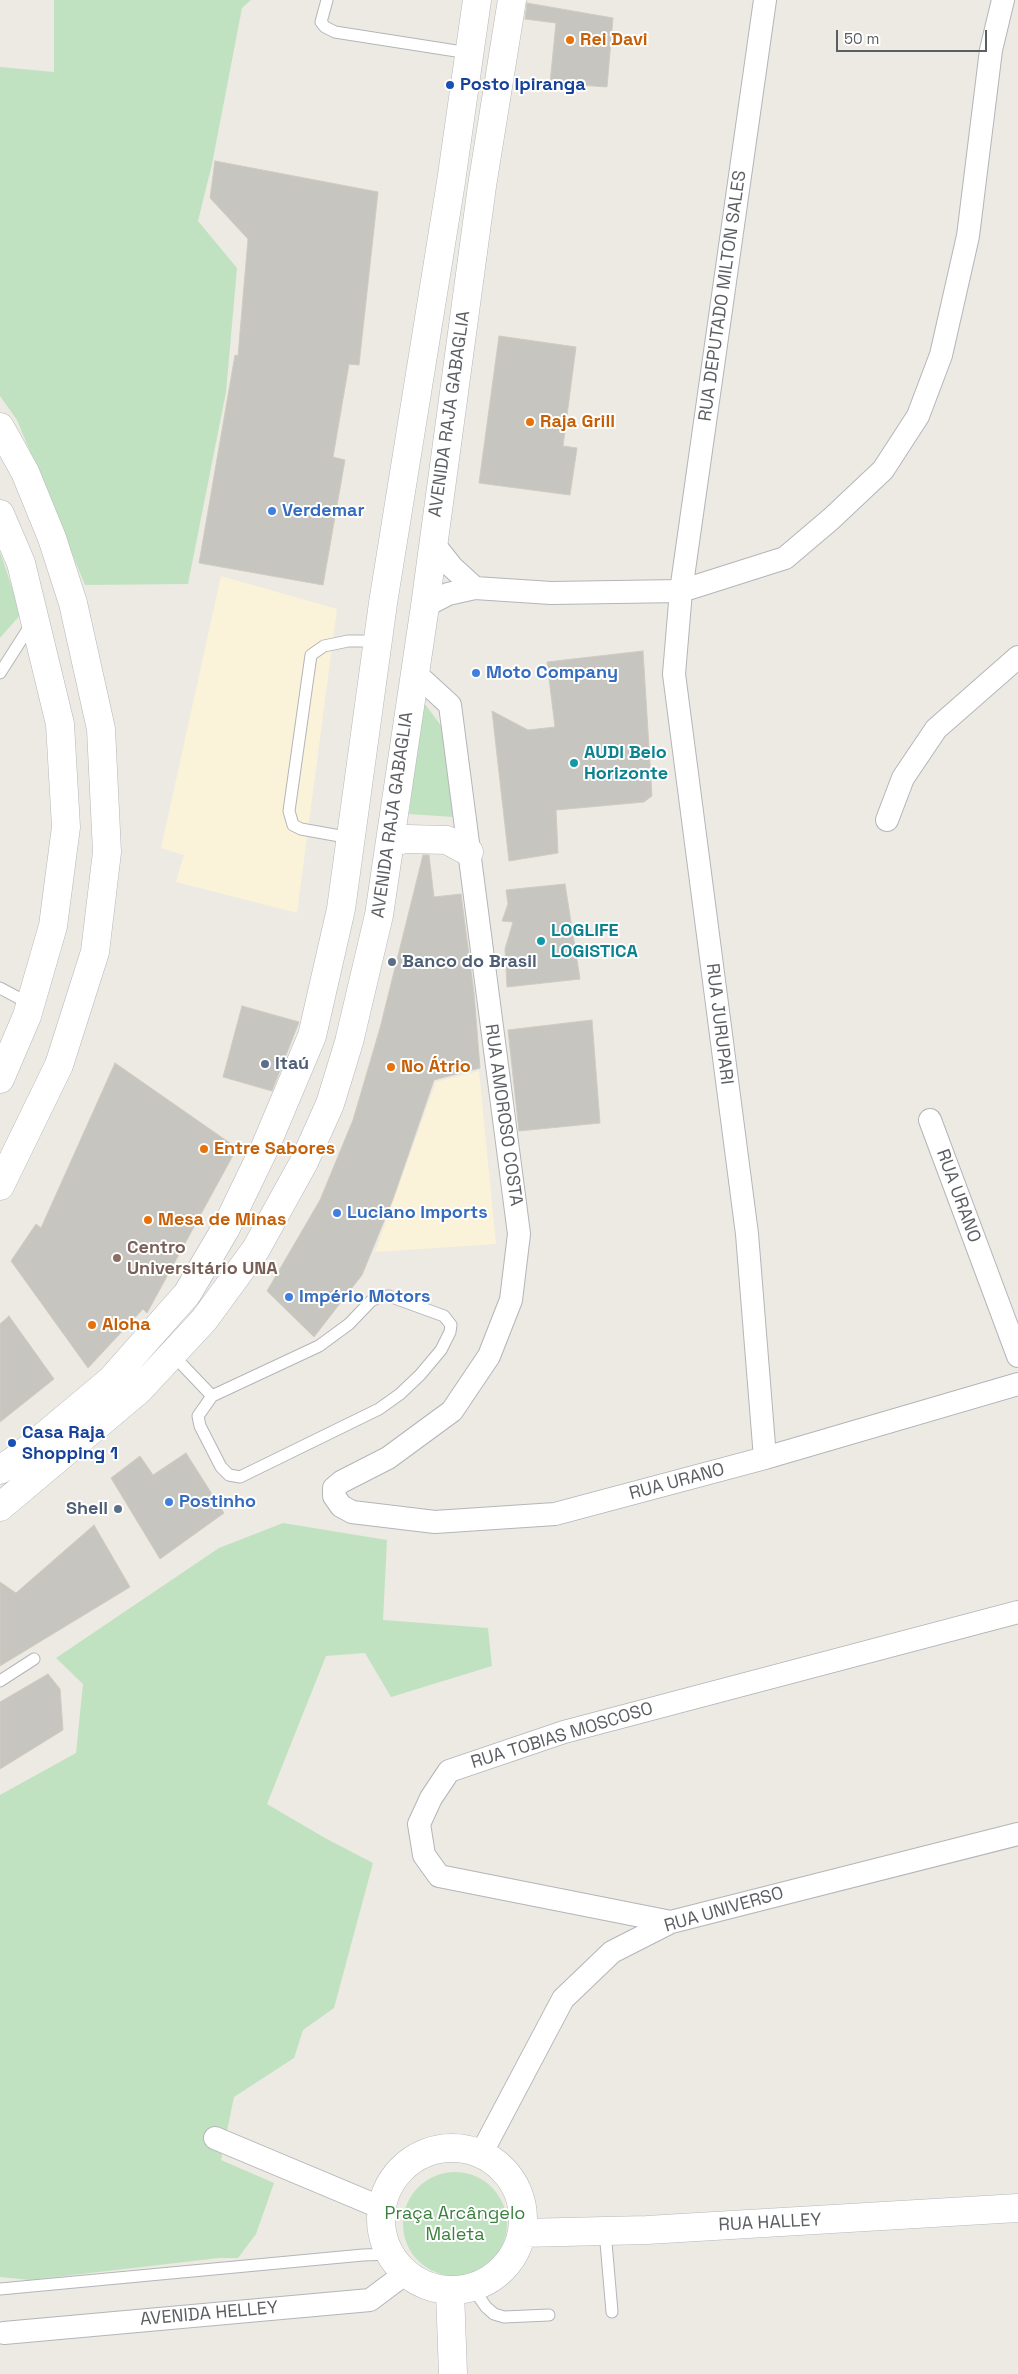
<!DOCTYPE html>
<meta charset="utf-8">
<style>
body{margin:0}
#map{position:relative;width:1018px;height:2374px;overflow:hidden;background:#eceae2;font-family:"Space Grotesk",sans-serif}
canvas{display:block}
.scale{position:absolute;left:836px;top:30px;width:151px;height:22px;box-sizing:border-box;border:2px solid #5b5e62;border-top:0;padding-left:6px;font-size:15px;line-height:18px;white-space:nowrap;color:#5b5e62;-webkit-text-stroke:4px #fff;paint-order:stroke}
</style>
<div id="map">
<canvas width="1018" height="2374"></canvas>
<div class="scale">50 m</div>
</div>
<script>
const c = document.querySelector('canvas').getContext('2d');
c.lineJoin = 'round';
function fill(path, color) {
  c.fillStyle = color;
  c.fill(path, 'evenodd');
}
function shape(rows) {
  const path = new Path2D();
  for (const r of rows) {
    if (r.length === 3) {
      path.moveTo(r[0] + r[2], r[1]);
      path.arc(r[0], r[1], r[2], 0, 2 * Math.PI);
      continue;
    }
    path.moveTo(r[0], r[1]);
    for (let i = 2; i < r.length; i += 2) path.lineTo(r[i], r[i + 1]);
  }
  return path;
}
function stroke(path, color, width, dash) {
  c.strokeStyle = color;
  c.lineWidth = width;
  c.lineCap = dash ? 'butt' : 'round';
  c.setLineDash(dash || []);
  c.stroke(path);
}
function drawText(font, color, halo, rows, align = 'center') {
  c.font = font + ' "Space Grotesk",sans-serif';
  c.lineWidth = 4;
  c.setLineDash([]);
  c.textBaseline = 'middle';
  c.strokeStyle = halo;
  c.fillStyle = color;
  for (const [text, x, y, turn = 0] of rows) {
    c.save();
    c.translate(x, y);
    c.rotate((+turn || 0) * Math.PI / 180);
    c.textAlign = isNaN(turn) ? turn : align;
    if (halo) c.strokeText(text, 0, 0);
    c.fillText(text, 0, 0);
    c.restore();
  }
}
fill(shape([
 [221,576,337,609,297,913,176,882,184,855,161,848],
 [479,1071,496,1244,375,1252,436,1082]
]), '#faf3d9');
fill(shape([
 [54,0,251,0,242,8,212,164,198,221,237,268,226,392,188,584,85,585,17,420,0,396,0,67,54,72],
 [0,552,21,614,0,638],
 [422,700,442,727,453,817,409,814],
 [283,1523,387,1540,383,1620,488,1628,492,1666,391,1697,365,1653,326,1656,267,1804,325,1838,373,1863,334,2008,303,2030,294,2058,234,2097,221,2160,274,2183,256,2234,238,2258,219,2258,30,2280,0,2277,0,1795,76,1753,83,1684,56,1658,219,1548],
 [455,2224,52]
]), '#c1e2c1');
const building = shape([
 [527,3,613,18,607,87,550,83,556,23,525,19,527,3],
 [215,161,378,192,359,365,349,364,333,457,345,460,323,585,199,563,235,355,238,356,248,239,210,198,215,161],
 [499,336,576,347,563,446,577,448,570,495,479,483,499,336],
 [643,651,652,796,644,802,556,810,558,853,509,861,492,711,528,730,555,727,547,662,643,651],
 [423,855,429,855,434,897,461,894,474,993,480,1068,434,1080,393,1199,362,1275,314,1337,267,1291,320,1200,353,1120,380,1028,423,855],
 [565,884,580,979,507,987,505,949,513,922,502,921,508,904,506,890,565,884],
 [242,1006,299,1022,272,1091,223,1077,242,1006],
 [592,1020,600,1123,519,1131,508,1030,592,1020],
 [115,1063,237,1148,147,1313,143,1309,88,1368,11,1261,36,1224,41,1228,115,1063],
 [9,1316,54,1379,0,1422,0,1324,9,1316],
 [186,1453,224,1513,160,1559,111,1478,140,1456,153,1475,186,1453],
 [94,1525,130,1587,0,1666,0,1582,16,1593,94,1525],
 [48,1674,60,1689,63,1730,0,1769,0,1702,48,1674]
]);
fill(building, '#c7c5c0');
stroke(building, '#d0cbc1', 1);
const lane = shape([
 [327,0,321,22,325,27,335,32,469,53],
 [0,673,32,623],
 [351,838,301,829,293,825,289,811,311,655,324,646,348,641,378,641],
 [0,988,30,1004],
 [389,1296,444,1316,451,1325,450,1332,441,1350,420,1375,400,1394,379,1409,240,1477,229,1475,221,1467,200,1426,198,1416,212,1396,319,1346,349,1324,371,1301,379,1297,389,1296],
 [172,1354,212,1396],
 [0,1681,34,1659],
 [605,2231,612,2312],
 [472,2287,486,2307,494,2314,504,2317,549,2315],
 [0,2289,363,2255,391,2254]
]);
const street = shape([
 [433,543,452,567,475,588],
 [425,606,448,594,475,588,551,593,681,591,785,558,831,519,883,470,918,416,941,355,968,236,991,50,1003,0],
 [414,672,450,705,519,1234,511,1300,489,1356,452,1411,388,1458,341,1482,334,1488,334,1496,341,1506,352,1512,435,1522,555,1514,765,1458,1018,1384],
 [887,820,903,778,936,729,1018,657],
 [930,1120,1018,1356],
 [765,1458,747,1234,674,674,681,591,765,0],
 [671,1922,439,1876,424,1855,419,1824,431,1798,449,1771,564,1732,1018,1612],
 [215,2138,382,2208],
 [481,2154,563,1999,612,1952,671,1922,1018,1834],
 [4,2333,370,2300,406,2273]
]);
const secondary = shape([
 [0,427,25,472,52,538,73,603,101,729,107,852,95,952,59,1065,0,1186],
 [0,514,21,563,60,724,66,827,53,926,27,1016,0,1079],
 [390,842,407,839,447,840,469,852],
 [0,1470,19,1457,111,1380,187,1294,226,1228,266,1145,312,1036,341,909,383,603,451,182,477,0],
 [0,1507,139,1390,204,1320,256,1249,304,1162,330,1104,349,1042,379,915,425,606,482,186,512,0],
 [452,2219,71],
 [522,2233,647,2230,1018,2208],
 [450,2291,453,2374]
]);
stroke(lane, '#b3b5b9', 13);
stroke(street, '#b3b5b9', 24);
stroke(secondary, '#b4b7bb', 29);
stroke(lane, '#fff', 11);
stroke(street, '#fff', 22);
stroke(secondary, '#fff', 28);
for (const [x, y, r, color] of [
 [570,40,5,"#e8710a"],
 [450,85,5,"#1a4fb4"],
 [530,422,5,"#e8710a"],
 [272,511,5,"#3f7fe0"],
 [476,673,5,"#3f7fe0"],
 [574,763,5,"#0f9aa8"],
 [541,941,5,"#0f9aa8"],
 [392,962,5,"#5c6f8a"],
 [265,1064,5,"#5c6f8a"],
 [391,1067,5,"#e8710a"],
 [204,1149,5,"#e8710a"],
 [337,1213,5,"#3f7fe0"],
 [148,1220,5,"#e8710a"],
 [117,1258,5,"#8d6e63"],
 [289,1297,5,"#3f7fe0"],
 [92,1325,5,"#e8710a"],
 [12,1443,5,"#1a4fb4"],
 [169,1502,5,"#3f7fe0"],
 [118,1509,5,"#5c6f8a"]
]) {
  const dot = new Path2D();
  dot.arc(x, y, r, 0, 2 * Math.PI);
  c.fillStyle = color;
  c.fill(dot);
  stroke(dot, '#fff', 2);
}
drawText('bold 18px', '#c56008', '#fff', [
 ["Rei Davi",580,40],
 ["Raja Grill",540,422],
 ["No Átrio",401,1067],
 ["Entre Sabores",214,1149],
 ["Mesa de Minas",158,1220],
 ["Aloha",102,1325]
], 'left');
drawText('bold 18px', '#164399', '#fff', [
 ["Posto Ipiranga",460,85],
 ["Casa Raja",22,1433],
 ["Shopping 1",22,1454]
], 'left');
drawText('18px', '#5b5e62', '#fff', [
 ["RUA DEPUTADO MILTON SALES",723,296,-82],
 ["AVENIDA RAJA GABAGLIA",450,414,-82],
 ["AVENIDA RAJA GABAGLIA",393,815,-82],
 ["RUA JURUPARI",719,1024,83],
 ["RUA AMOROSO COSTA",503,1115,82],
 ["RUA URANO",958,1196,70],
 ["RUA URANO",677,1482,-15],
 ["RUA TOBIAS MOSCOSO",562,1736,-17],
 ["RUA UNIVERSO",724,1910,-16],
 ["RUA HALLEY",770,2223,-3],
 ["AVENIDA HELLEY",209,2314,-5]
]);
drawText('bold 18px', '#366cbe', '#fff', [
 ["Verdemar",282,511],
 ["Moto Company",486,673],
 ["Luciano Imports",347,1213],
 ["Império Motors",299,1297],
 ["Postinho",179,1502]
], 'left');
drawText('bold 18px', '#0d838f', '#fff', [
 ["AUDI Belo",584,753],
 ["Horizonte",584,774],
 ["LOGLIFE",551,931],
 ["LOGISTICA",551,952]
], 'left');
drawText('bold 18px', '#4e5e75', '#fff', [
 ["Banco do Brasil",402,962],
 ["Itaú",275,1064],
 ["Shell",108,1509,"right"]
], 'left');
drawText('bold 18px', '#785e54', '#fff', [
 ["Centro",127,1248],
 ["Universitário UNA",127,1269]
], 'left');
drawText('18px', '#3c7f3f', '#fff', [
 ["Praça Arcângelo",455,2214],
 ["Maleta",455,2235]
]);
</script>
